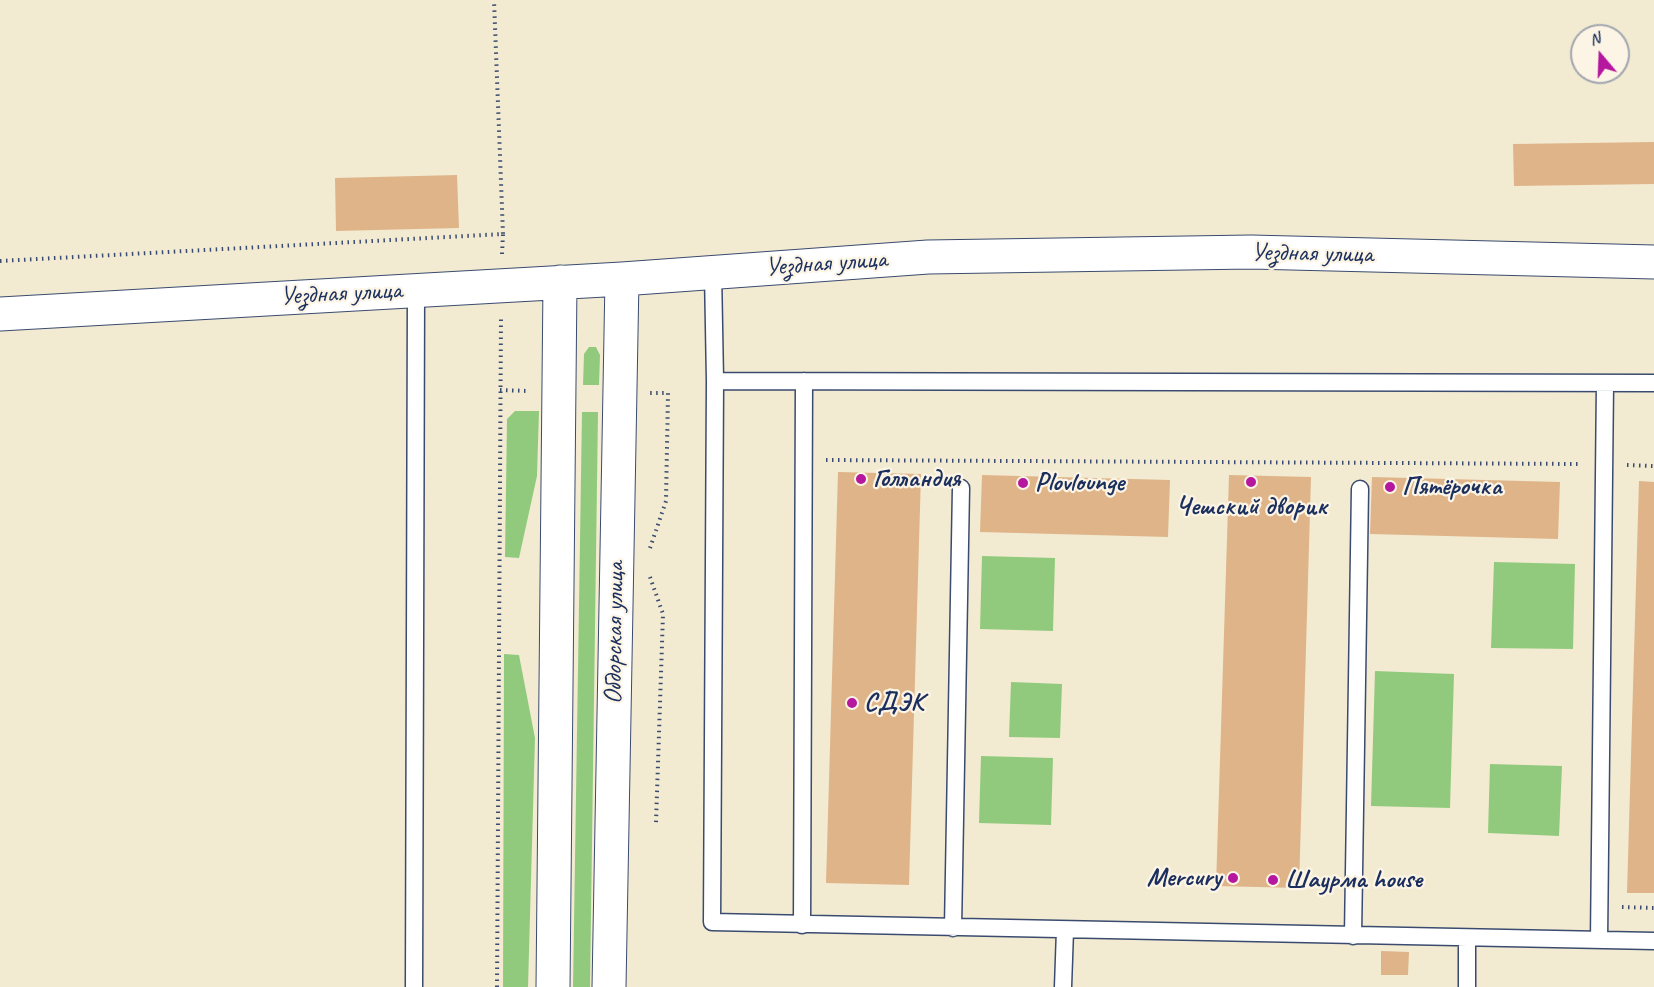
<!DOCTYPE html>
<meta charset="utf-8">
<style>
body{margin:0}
#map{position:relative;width:1654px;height:987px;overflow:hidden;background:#f2ebd2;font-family:Caveat,sans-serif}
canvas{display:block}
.north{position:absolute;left:1570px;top:24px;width:60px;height:60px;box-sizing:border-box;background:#fcf5e5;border:2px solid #a2a6af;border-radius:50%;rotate:341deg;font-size:16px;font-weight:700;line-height:24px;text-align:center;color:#1b2f5e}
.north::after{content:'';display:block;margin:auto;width:21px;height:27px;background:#b5179e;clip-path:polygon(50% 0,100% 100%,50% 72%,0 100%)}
</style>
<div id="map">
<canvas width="1654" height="987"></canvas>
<div class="north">N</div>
</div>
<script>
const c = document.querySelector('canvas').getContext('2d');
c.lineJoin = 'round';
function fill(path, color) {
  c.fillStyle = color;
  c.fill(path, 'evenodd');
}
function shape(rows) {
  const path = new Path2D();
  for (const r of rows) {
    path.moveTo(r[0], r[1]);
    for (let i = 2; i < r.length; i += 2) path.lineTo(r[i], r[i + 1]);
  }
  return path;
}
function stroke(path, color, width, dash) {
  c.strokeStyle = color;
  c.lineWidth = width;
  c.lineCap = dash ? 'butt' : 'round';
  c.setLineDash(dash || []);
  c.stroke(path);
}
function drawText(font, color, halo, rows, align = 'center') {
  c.font = font + ' Caveat,sans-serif';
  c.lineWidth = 4.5;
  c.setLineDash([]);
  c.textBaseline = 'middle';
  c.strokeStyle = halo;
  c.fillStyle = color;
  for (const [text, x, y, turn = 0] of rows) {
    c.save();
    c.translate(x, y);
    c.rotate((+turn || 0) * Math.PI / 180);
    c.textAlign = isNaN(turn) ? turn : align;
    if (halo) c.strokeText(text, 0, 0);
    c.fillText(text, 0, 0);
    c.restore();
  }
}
fill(shape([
 [589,347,596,347,600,355,599,385,583,385,584,354],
 [515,411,539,411,537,476,519,558,505,557,507,419],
 [582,412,598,412,590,987,573,987],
 [982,556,1055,558,1053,631,980,629],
 [1494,562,1575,564,1573,649,1491,648],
 [504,654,519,655,535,738,528,987,503,987],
 [1375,671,1454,674,1450,808,1371,806],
 [1011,682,1062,684,1060,738,1009,737],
 [981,756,1053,758,1051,825,979,823],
 [1490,764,1562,766,1559,836,1488,833]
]), '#92ca7d');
fill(shape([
 [1654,142,1654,184,1514,186,1513,144],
 [457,175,459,228,336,231,335,178],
 [838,472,921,474,909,885,826,883],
 [982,475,1170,480,1168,537,980,532],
 [1229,475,1311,477,1299,888,1216,886],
 [1372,477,1560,482,1558,539,1370,534],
 [1639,481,1654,482,1654,893,1627,893],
 [1381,951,1409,952,1408,975,1381,975]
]), '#dfb489');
const lane = shape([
 [713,272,715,381,712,922,1654,941],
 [715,381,1654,383],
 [802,925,804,381],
 [953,928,961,488],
 [1353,936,1360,489],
 [1599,940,1605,383],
 [414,987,416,290],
 [1063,987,1065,930],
 [1467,987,1467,938]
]);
const secondary = shape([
 [0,314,622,279,928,257,1251,252,1654,262],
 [553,987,560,282],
 [609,987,622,279]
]);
stroke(lane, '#3b4b6f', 19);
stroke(secondary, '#3b4b6f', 35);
stroke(shape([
 [502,254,503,234],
 [0,261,503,234,494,0],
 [500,390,529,391],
 [826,460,1581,464],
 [1627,465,1654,466],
 [650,548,666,501,668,393,650,393],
 [650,577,663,614,656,823],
 [1622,907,1654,908],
 [497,987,501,316]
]), '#3b4b6f', 4, [1.5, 4.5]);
stroke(lane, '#fff', 16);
stroke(secondary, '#fff', 33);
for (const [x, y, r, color] of [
 [861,479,6,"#b5179e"],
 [1251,482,6,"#b5179e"],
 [1023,483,6,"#b5179e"],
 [1390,487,6,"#b5179e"],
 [852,703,6,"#b5179e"],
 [1233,878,6,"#b5179e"],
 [1273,880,6,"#b5179e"]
]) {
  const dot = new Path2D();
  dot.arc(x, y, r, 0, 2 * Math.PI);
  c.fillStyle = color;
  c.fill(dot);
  stroke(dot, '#fcf5e5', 2);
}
drawText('26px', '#1b2f5e', '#fcf5e5', [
 ["Уездная улица",1312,254,1],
 ["Уездная улица",826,264,-4],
 ["Уездная улица",341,294,-3],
 ["Обдорская улица",615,633,-89]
]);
drawText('bold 26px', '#1b2f5e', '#fcf5e5', [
 ["Голландия",873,479],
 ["Plovlounge",1035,483],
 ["Пятёрочка",1402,487],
 ["Чешский дворик",1251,507,"center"],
 ["СДЭК",864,703],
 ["Mercury",1221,878,"right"],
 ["Шаурма house",1285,880]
], 'left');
</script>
